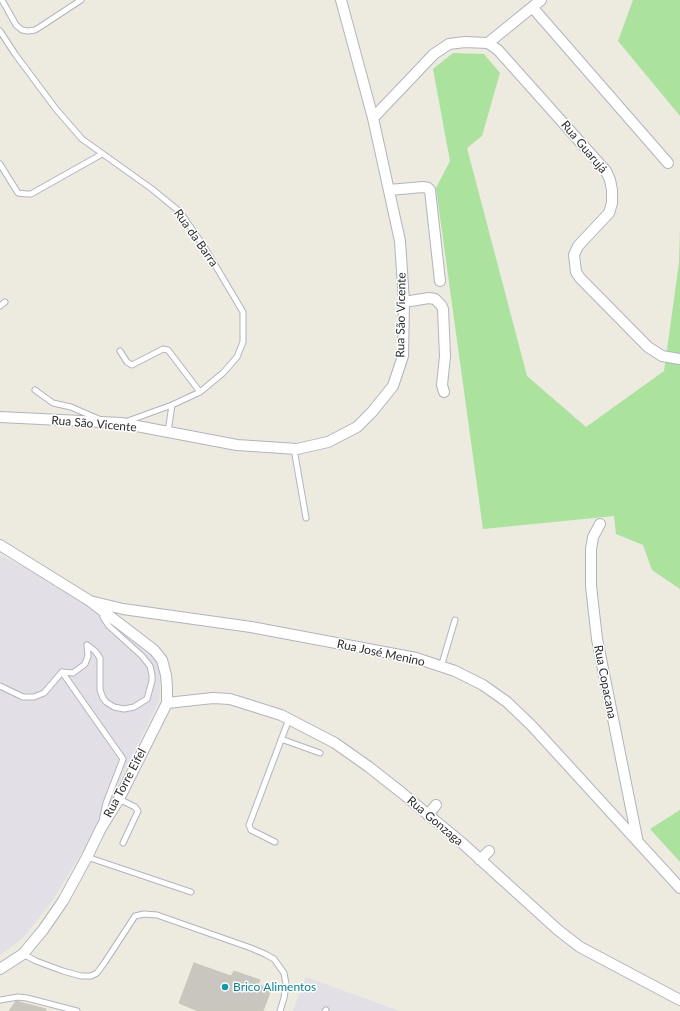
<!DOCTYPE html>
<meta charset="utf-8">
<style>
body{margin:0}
canvas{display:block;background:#edeadf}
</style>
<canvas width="680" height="1011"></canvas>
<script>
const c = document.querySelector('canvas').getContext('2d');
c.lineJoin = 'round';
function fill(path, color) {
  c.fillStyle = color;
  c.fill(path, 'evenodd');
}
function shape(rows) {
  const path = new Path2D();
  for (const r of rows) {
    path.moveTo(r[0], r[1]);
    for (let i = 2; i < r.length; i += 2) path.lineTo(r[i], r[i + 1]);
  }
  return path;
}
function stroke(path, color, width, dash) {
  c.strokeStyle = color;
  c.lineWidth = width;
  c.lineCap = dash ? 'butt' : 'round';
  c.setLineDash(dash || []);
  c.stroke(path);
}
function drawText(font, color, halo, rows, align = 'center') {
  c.font = font + ' Lato,sans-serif';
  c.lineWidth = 3;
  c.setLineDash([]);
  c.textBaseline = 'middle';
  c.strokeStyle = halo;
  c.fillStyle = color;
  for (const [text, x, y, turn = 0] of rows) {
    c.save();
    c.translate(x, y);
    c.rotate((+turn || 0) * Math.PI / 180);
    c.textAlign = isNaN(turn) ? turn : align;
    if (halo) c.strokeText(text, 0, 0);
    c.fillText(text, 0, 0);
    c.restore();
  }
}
fill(shape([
 [0,555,50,580,97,612,150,652,160,664,161,676,159,701,97,828,50,904,22,939,0,955],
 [306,977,399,1011,293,1011]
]), '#e2dfe6');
fill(shape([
 [633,0,680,0,680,116,618,41],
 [453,53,484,54,500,73,482,136,467,148,527,376,586,427,664,371,679,263,680,229,680,589,652,570,643,545,616,534,614,516,483,529,436,188,450,161,433,69],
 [680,810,680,862,650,829]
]), '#abe29e');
const building = shape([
 [194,963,231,976,234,971,260,980,258,984,271,990,263,1011,198,1011,179,1003,194,963],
 [16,1001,46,1009,46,1011,9,1011,16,1001]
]);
fill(building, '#c9c6bf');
stroke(building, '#c9c6b9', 1);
const service = shape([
 [2,0,16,25,22,30,28,31,35,30,43,25,81,0],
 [0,31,15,54,56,109,82,139,152,189,180,212,205,248,243,312,243,342,237,357,223,373,200,392,172,405,125,422],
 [0,164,18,193,27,194,31,194,102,154],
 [0,306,5,302],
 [120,351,127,362,132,365,163,349,168,350,200,392],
 [35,390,53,403,71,407,101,420],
 [168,432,172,405],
 [294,449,306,518],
 [87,645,95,651,100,658,100,690,103,698,106,702,114,707,124,709,134,707,147,699,152,681,152,675,150,666,142,656,109,626,103,617,102,611],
 [441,667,455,620],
 [62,672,123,759,106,803,102,821],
 [62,672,73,673,85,664,88,656,87,645],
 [0,686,23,697,34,697,44,693,62,672],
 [281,739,320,753],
 [119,799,135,807,138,811,123,843],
 [275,842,251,830,249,825,289,719],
 [87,857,191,892],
 [23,954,36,961,63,971,81,976,91,976,97,973,105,962,135,916,144,914,157,915,251,948,265,954,274,959,284,973,286,984,284,998,280,1011],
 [0,1000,18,997,27,998,77,1011],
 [325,1011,326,1010]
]);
const minor = shape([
 [533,8,668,163],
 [488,43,541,0],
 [373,118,434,54,449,44,465,42,488,43,498,50,606,171,610,180,612,190,612,203,609,213,578,246,574,255,576,272,580,278,648,347,662,356,680,359],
 [389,190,423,187,428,188,430,190,440,281],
 [404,302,429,298,435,299,441,305,443,309,445,356,442,385,444,392],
 [0,417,121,423,237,445,297,449,328,442,357,427,372,412,393,386,403,356,404,302,400,241,373,118,341,0],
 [600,524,593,537,591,549,591,586,597,639,637,838],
 [0,545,90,601,154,650,162,660,166,675,167,687,167,703,119,799,101,828,87,857,63,901,43,930,23,954,0,969],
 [90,601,123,609,251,627,416,658,455,671,483,685,507,702,532,726,680,888],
 [167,703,213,698,230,699,281,715,335,743,369,767,402,793,461,842,558,930,580,947,680,1000],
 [428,815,436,805],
 [480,860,489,851]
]);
stroke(service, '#b3b3bf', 7);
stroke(minor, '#b3b3bf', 12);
stroke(service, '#fff', 5);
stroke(minor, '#fff', 10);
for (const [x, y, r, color] of [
 [225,987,4,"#0f9aa8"]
]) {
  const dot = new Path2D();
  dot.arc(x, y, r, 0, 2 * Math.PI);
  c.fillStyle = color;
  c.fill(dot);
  stroke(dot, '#fff', 1.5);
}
drawText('12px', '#2c2c2c', '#fff', [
 ["Rua Guarujá",584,147,50],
 ["Rua da Barra",196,238,55],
 ["Rua São Vicente",401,315,-89],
 ["Rua São Vicente",94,424,5],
 ["Rua José Menino",381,653,12],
 ["Rua Copacana",605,682,79],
 ["Rua Torre Eifel",125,783,-62],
 ["Rua Gonzaga",435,821,40]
]);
drawText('12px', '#0d838f', '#fff', [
 ["Brico Alimentos",233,987]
], 'left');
</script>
